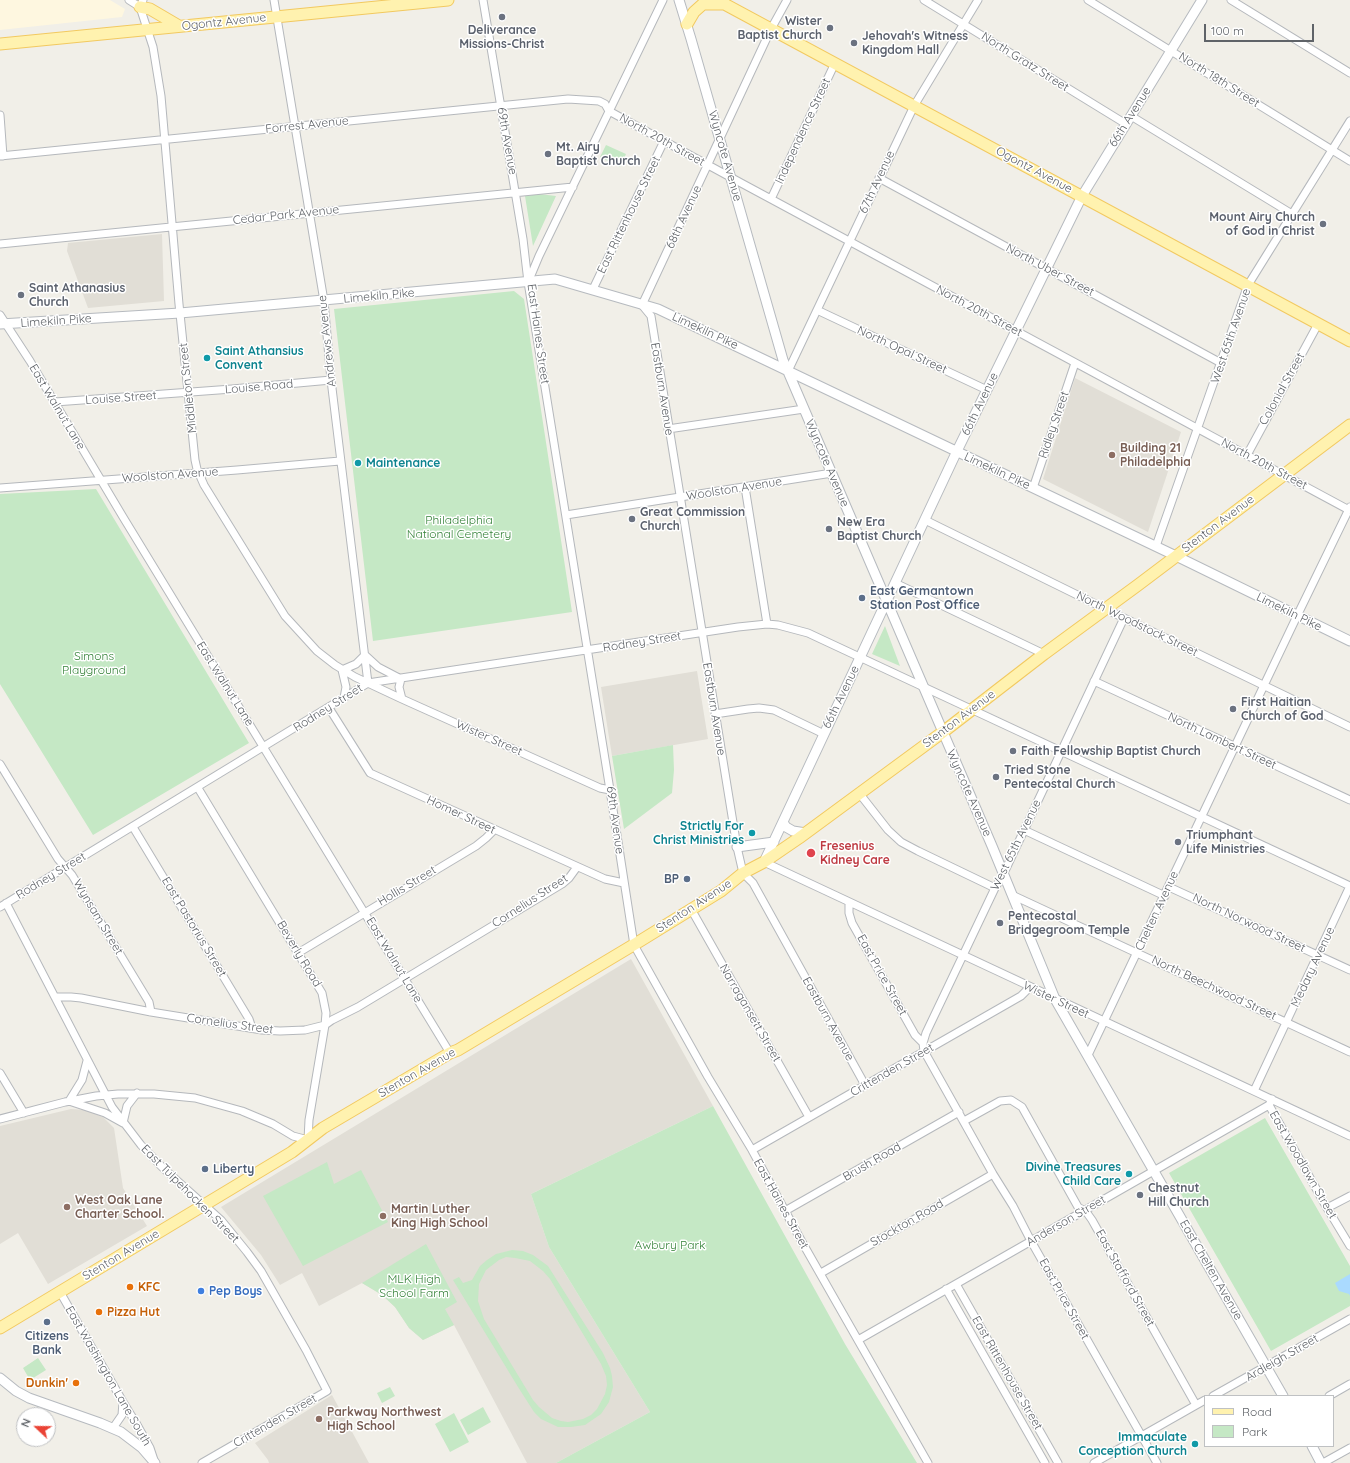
<!DOCTYPE html>
<style>
body{margin:0}
#map{position:relative;width:1350px;height:1463px;overflow:hidden;background:#f1efe8;font-family:Quicksand,sans-serif}
canvas{display:block}
.legend{position:absolute;left:1204px;top:1395px;width:130px;height:52px;box-sizing:border-box;background:#fff;border:1px solid #bfc1c3;margin:0;padding:5px 7px;list-style:none;font-size:12px;color:#5f6368}
.legend li{display:flex;align-items:center;gap:8px;height:20px}
.legend b{width:20px;border:1px solid #bfc1c3}
.north{position:absolute;left:16px;top:1407px;width:40px;height:40px;box-sizing:border-box;background:#fff;border:1px solid #bfc1c3;border-radius:50%;rotate:292deg;font-size:11px;font-weight:700;line-height:16px;text-align:center;color:#5f6368}
.north::after{content:'';display:block;margin:auto;width:14px;height:18px;background:#ea4335;clip-path:polygon(50% 0,100% 100%,50% 72%,0 100%)}
.scale{position:absolute;left:1204px;top:24px;width:110px;height:18px;box-sizing:border-box;border:2px solid #5f6368;border-top:0;padding-left:5px;font-size:12px;line-height:14px;white-space:nowrap;color:#5f6368;-webkit-text-stroke:3px #fff;paint-order:stroke}
</style>
<div id="map">
<canvas width="1350" height="1463"></canvas>
<ul class="legend">
<li><b style="height:5px;background:#fff2af"></b>Road</li>
<li><b style="height:11px;background:#c5e8c5"></b>Park</li>
</ul>
<div class="north">N</div>
<div class="scale">100 m</div>
</div>
<script>
const c = document.querySelector('canvas').getContext('2d');
c.lineJoin = 'round';
function fill(path, color) {
  c.fillStyle = color;
  c.fill(path, 'evenodd');
}
function shape(rows) {
  const path = new Path2D();
  for (const r of rows) {
    path.moveTo(r[0], r[1]);
    for (let i = 2; i < r.length; i += 2) path.lineTo(r[i], r[i + 1]);
  }
  return path;
}
function stroke(path, color, width, dash) {
  c.strokeStyle = color;
  c.lineWidth = width;
  c.lineCap = dash ? 'butt' : 'round';
  c.setLineDash(dash || []);
  c.stroke(path);
}
function drawText(font, color, halo, rows, align = 'center') {
  c.font = font + ' Quicksand,sans-serif';
  c.lineWidth = 3;
  c.setLineDash([]);
  c.textBaseline = 'middle';
  c.strokeStyle = halo;
  c.fillStyle = color;
  for (const [text, x, y, turn = 0] of rows) {
    c.save();
    c.translate(x, y);
    c.rotate((+turn || 0) * Math.PI / 180);
    c.textAlign = isNaN(turn) ? turn : align;
    if (halo) c.strokeText(text, 0, 0);
    c.fillText(text, 0, 0);
    c.restore();
  }
}
fill(shape([
 [0,0,110,0,125,9,122,17,0,30]
]), '#fef7e0');
fill(shape([
 [162,234,164,301,88,308,67,251,68,243],
 [1075,378,1181,432,1148,532,1043,479],
 [697,671,708,739,612,756,601,687],
 [631,959,713,1106,531,1194,549,1247,650,1412,556,1463,527,1463,454,1325,423,1340,409,1328,395,1307,382,1295,362,1283,319,1306,302,1273,280,1285,261,1255,221,1207],
 [71,1109,86,1110,103,1117,114,1128,123,1188,147,1226,48,1284,18,1233,0,1244,0,1126],
 [332,1395,369,1463,269,1463,268,1460,255,1443]
]), '#e1ded6');
fill(shape([
 [606,145,626,154,620,167,600,157],
 [539,194,556,196,533,246,525,196],
 [514,291,524,299,572,612,373,641,334,309],
 [96,489,249,743,93,835,0,684,0,494],
 [885,626,900,666,872,654],
 [673,745,674,770,672,793,624,829,612,756],
 [713,1106,845,1344,917,1463,556,1463,650,1412,549,1247,531,1194],
 [1265,1118,1350,1266,1350,1306,1271,1351,1169,1173],
 [327,1162,334,1184,361,1170,388,1222,303,1266,263,1196],
 [426,1244,457,1302,445,1309,454,1325,423,1340,409,1328,395,1307,382,1295,362,1283],
 [512,1250,523,1251,533,1255,548,1266,603,1353,610,1368,612,1376,613,1387,609,1402,601,1414,585,1425,571,1427,558,1427,541,1419,534,1412,518,1387,453,1280,459,1277,463,1283,472,1280,480,1266,487,1260,496,1254],
 [506,1257,515,1258,530,1261,543,1271,550,1279,601,1364,606,1376,607,1385,605,1394,597,1409,591,1415,583,1419,568,1422,561,1421,552,1418,539,1407,533,1400,484,1319,478,1301,479,1284,486,1270,499,1260],
 [38,1358,46,1370,30,1380,23,1368],
 [390,1387,395,1396,382,1403,377,1393],
 [483,1407,491,1422,468,1435,460,1420],
 [454,1413,469,1442,450,1452,435,1424]
]), '#c5e8c5');
fill(shape([
 [1350,1274,1350,1296,1349,1294,1339,1291,1335,1283]
]), '#aadaff');
const street = shape([
 [129,0,140,7],
 [143,0,140,7,153,47,161,96,179,304,195,460,197,469,204,485,285,616,317,651,335,665,355,677,402,699,600,788,610,790],
 [274,0,324,301,331,380,368,683],
 [483,0,523,239,528,282,610,790,634,945,708,1077,752,1150,802,1242,928,1463],
 [787,0,771,29,642,305,651,316,737,847,743,873,753,883,865,1085],
 [924,0,1126,124],
 [1088,0,1350,161],
 [1231,0,1350,73],
 [0,115,3,156],
 [1131,116,1292,214],
 [0,156,568,99,599,101,605,104,609,111,743,184,1349,510],
 [879,178,1221,363],
 [771,199,835,63],
 [0,244,573,187],
 [529,280,539,256,663,0],
 [593,289,664,141],
 [817,310,987,390],
 [0,315,30,361,123,517,450,1053],
 [788,371,914,106,978,0],
 [55,402,232,389,331,380],
 [668,429,804,409],
 [1247,455,1318,324],
 [745,487,767,624],
 [0,488,237,470,340,461],
 [1033,488,1075,363],
 [566,515,832,473],
 [925,520,1124,618,1350,727],
 [1156,546,1248,285,1350,121],
 [895,583,1044,654],
 [1124,618,1003,875,995,888,946,991,926,1033,923,1043,924,1051,993,1174,1013,1206,1031,1241,1157,1463],
 [1094,681,1350,800],
 [344,698,346,687,342,670,356,664,365,655,378,667,401,679,399,687,402,699],
 [329,708,370,773,605,879,624,883],
 [715,714,748,709,759,708,774,710,824,734],
 [0,764,58,859,72,875,149,1002,151,1012],
 [859,793,888,830,901,842,918,851,995,888],
 [133,827,249,1019,252,1028],
 [1024,830,1165,896],
 [764,862,1350,1136],
 [1169,887,1350,970],
 [1012,895,1350,1052],
 [6,903,112,1107,141,1145,162,1167,221,1220,247,1252,261,1271,306,1350,327,1391,202,1463],
 [849,903,849,913,852,923,915,1035,923,1043],
 [0,907,368,683,738,627,767,624,778,625,808,633,1350,886,1254,1091],
 [691,909,809,1117],
 [298,953,476,846,486,838,494,830],
 [55,997,71,997,81,998,151,1012,262,1030,280,1031,305,1030,325,1025,332,1020,358,1007,562,884,569,878,577,867],
 [1088,1055,1297,616,1350,507],
 [87,1061,82,1080,69,1101,105,1113,123,1123,127,1106,137,1093],
 [0,1073,24,1113],
 [1269,1105,1327,1208,1350,1246],
 [0,1119,65,1102,96,1096,118,1094,154,1094,195,1098,242,1111,273,1124,293,1136,308,1140,309,1120,325,1025,326,1013,322,993,198,788],
 [964,1121,1000,1101,1011,1100,1022,1107,1078,1207,1087,1213,1092,1220,1196,1405],
 [752,1150,1021,996,1030,987],
 [1327,1208,1350,1196],
 [785,1211,959,1112],
 [821,1273,993,1174],
 [956,1284,1058,1463],
 [946,1289,1045,1463],
 [60,1292,123,1402,136,1423,150,1448,154,1460],
 [858,1340,1269,1105,1272,1099],
 [1213,1396,1350,1319],
 [1329,1396,1350,1384],
 [113,1428,122,1415,123,1402],
 [1094,1463,1205,1400],
 [1323,1463,1350,1448]
]);
const secondary = shape([
 [679,0,691,39,783,360,992,846,1055,999,1283,1396],
 [0,324,180,313,555,279,658,309,1176,556,1350,641],
 [783,822,786,827,793,831,806,833],
 [737,847,774,842],
 [764,862,957,451,1082,196,1202,0],
 [0,1378,16,1391,29,1398,100,1423,121,1432,142,1448,155,1463],
 [1312,1446,1321,1463]
]);
const primary = shape([
 [717,0,1350,341],
 [140,7,150,9,179,26],
 [687,24,694,12,703,4,725,4],
 [0,44,448,0],
 [0,1328,292,1152,323,1128,450,1053,458,1050,640,941,721,891,743,873,764,862,799,838,943,732,1044,654,1138,585,1350,425]
]);
stroke(street, '#b5b8bc', 9);
stroke(secondary, '#b6babf', 11);
stroke(primary, '#f2c960', 13);
stroke(street, '#fff', 7);
stroke(secondary, '#fff', 9);
stroke(primary, '#fff2af', 11);
for (const [x, y, r, color] of [
 [502,17,4,"#6b7280"],
 [830,28,4,"#6b7280"],
 [854,43,4,"#6b7280"],
 [548,154,4,"#6b7280"],
 [1323,224,4,"#6b7280"],
 [21,295,4,"#6b7280"],
 [207,358,4,"#0f9aa8"],
 [1112,455,4,"#8d6e63"],
 [358,463,4,"#0f9aa8"],
 [632,519,4,"#6b7280"],
 [829,529,4,"#6b7280"],
 [862,598,4,"#5c6f8a"],
 [1233,709,4,"#6b7280"],
 [1013,751,4,"#6b7280"],
 [996,777,4,"#6b7280"],
 [752,833,4,"#0f9aa8"],
 [1178,842,4,"#6b7280"],
 [811,853,5,"#e0444e"],
 [687,879,4,"#5c6f8a"],
 [1000,923,4,"#6b7280"],
 [205,1169,4,"#5c6f8a"],
 [1129,1174,4,"#0f9aa8"],
 [1140,1195,4,"#6b7280"],
 [67,1207,4,"#8d6e63"],
 [383,1216,4,"#8d6e63"],
 [130,1287,4,"#e8710a"],
 [201,1291,4,"#3f7fe0"],
 [99,1312,4,"#e8710a"],
 [47,1322,4,"#5c6f8a"],
 [76,1383,4,"#e8710a"],
 [319,1419,4,"#8d6e63"],
 [1195,1444,4,"#0f9aa8"]
]) {
  const dot = new Path2D();
  dot.arc(x, y, r, 0, 2 * Math.PI);
  c.fillStyle = color;
  c.fill(dot);
  stroke(dot, '#fff', 1.5);
}
drawText('bold 12px', '#5b616d', '#fff', [
 ["Wister",822,21,"right"],
 ["Baptist Church",822,35,"right"],
 ["Deliverance",502,30,"center"],
 ["Missions-Christ",502,44,"center"],
 ["Jehovah's Witness",862,36],
 ["Kingdom Hall",862,50],
 ["Mt. Airy",556,147],
 ["Baptist Church",556,161],
 ["Mount Airy Church",1315,217,"right"],
 ["of God in Christ",1315,231,"right"],
 ["Saint Athanasius",29,288],
 ["Church",29,302],
 ["Great Commission",640,512],
 ["Church",640,526],
 ["New Era",837,522],
 ["Baptist Church",837,536],
 ["First Haitian",1241,702],
 ["Church of God",1241,716],
 ["Faith Fellowship Baptist Church",1021,751],
 ["Tried Stone",1004,770],
 ["Pentecostal Church",1004,784],
 ["Triumphant",1186,835],
 ["Life Ministries",1186,849],
 ["Pentecostal",1008,916],
 ["Bridgegroom Temple",1008,930],
 ["Chestnut",1148,1188],
 ["Hill Church",1148,1202]
], 'left');
drawText('12px', '#5f6368', '#fff', [
 ["Ogontz Avenue",224,22,-6],
 ["North Gratz Street",1025,62,32],
 ["North 18th Street",1219,80,32],
 ["66th Avenue",1130,117,-58],
 ["Forrest Avenue",307,125,-6],
 ["Independence Street",803,131,-65],
 ["North 20th Street",662,140,29],
 ["69th Avenue",507,141,80],
 ["Wyncote Avenue",725,156,74],
 ["Ogontz Avenue",1034,170,28],
 ["67th Avenue",877,182,-65],
 ["Cedar Park Avenue",286,215,-6],
 ["East Rittenhouse Street",629,215,-64],
 ["68th Avenue",684,217,-65],
 ["North Uber Street",1050,270,28],
 ["Limekiln Pike",379,296,-5],
 ["North 20th Street",979,311,28],
 ["Limekiln Pike",56,321,-4],
 ["Limekiln Pike",705,331,25],
 ["East Haines Street",538,334,82],
 ["West 65th Avenue",1231,336,-71],
 ["Andrews Avenue",327,341,-96],
 ["North Opal Street",902,350,25],
 ["Louise Road",259,387,-5],
 ["Middleton Street",188,388,-96],
 ["Eastburn Avenue",662,389,81],
 ["Colonial Street",1282,389,-61],
 ["Louise Street",121,398,-4],
 ["66th Avenue",980,404,-64],
 ["East Walnut Lane",57,407,59],
 ["Ridley Street",1054,425,-71],
 ["Wyncote Avenue",827,463,67],
 ["North 20th Street",1264,464,28],
 ["Limekiln Pike",997,471,25],
 ["Woolston Avenue",170,475,-4],
 ["Woolston Avenue",734,489,-9],
 ["Stenton Avenue",1218,524,-37],
 ["Limekiln Pike",1289,612,26],
 ["North Woodstock Street",1137,624,26],
 ["Rodney Street",642,642,-9],
 ["East Walnut Lane",225,684,58],
 ["66th Avenue",841,697,-64],
 ["Rodney Street",328,708,-32],
 ["Eastburn Avenue",714,709,81],
 ["Stenton Avenue",959,719,-37],
 ["Wister Street",489,738,24],
 ["North Lambert Street",1222,741,25],
 ["Wyncote Avenue",969,793,66],
 ["Homer Street",461,815,25],
 ["69th Avenue",615,820,82],
 ["West 65th Avenue",1016,845,-64],
 ["Rodney Street",51,876,-31],
 ["Hollis Street",407,886,-31],
 ["Cornelius Street",530,901,-33],
 ["Stenton Avenue",694,906,-33],
 ["Chelten Avenue",1157,911,-65],
 ["Wynsam Street",98,917,59],
 ["North Norwood Street",1249,923,25],
 ["East Pastorius Street",194,927,59],
 ["Beverly Road",299,954,59],
 ["East Walnut Lane",394,960,59],
 ["Medary Avenue",1313,967,-65],
 ["East Price Street",882,975,61],
 ["North Beechwood Street",1214,988,25],
 ["Wister Street",1056,1000,25],
 ["Narragansett Street",750,1013,60],
 ["Eastburn Avenue",828,1019,61],
 ["Cornelius Street",230,1024,8],
 ["Crittenden Street",892,1070,-30],
 ["Stenton Avenue",417,1073,-30],
 ["Brush Road",872,1162,-30],
 ["East Woodlawn Street",1303,1165,60],
 ["East Tulpehocken Street",190,1194,45],
 ["East Haines Street",781,1204,61],
 ["Anderson Street",1066,1221,-30],
 ["Stockton Road",907,1223,-30],
 ["Stenton Avenue",121,1255,-31],
 ["East Chelten Avenue",1211,1270,60],
 ["East Stafford Street",1125,1278,61],
 ["East Price Street",1064,1299,61],
 ["Ardleigh Street",1282,1358,-30],
 ["East Rittenhouse Street",1007,1373,60],
 ["East Washington Lane South",108,1376,60],
 ["Crittenden Street",275,1421,-30]
]);
drawText('bold 12px', '#0d838f', '#fff', [
 ["Saint Athansius",215,351,"left"],
 ["Convent",215,365,"left"],
 ["Maintenance",366,463,"left"],
 ["Strictly For",744,826],
 ["Christ Ministries",744,840],
 ["Divine Treasures",1121,1167],
 ["Child Care",1121,1181],
 ["Immaculate",1187,1437],
 ["Conception Church",1187,1451]
], 'right');
drawText('bold 12px', '#785e54', '#fff', [
 ["Building 21",1120,448],
 ["Philadelphia",1120,462],
 ["West Oak Lane",75,1200],
 ["Charter School.",75,1214],
 ["Martin Luther",391,1209],
 ["King High School",391,1223],
 ["Parkway Northwest",327,1412],
 ["High School",327,1426]
], 'left');
drawText('12px', '#348238', '#fff', [
 ["Philadelphia",459,520],
 ["National Cemetery",459,534],
 ["Simons",94,656],
 ["Playground",94,670],
 ["Awbury Park",670,1245],
 ["MLK High",414,1279],
 ["School Farm",414,1293]
]);
drawText('bold 12px', '#4e5e75', '#fff', [
 ["East Germantown",870,591],
 ["Station Post Office",870,605],
 ["BP",679,879,"right"],
 ["Liberty",213,1169],
 ["Citizens",47,1336,"center"],
 ["Bank",47,1350,"center"]
], 'left');
drawText('bold 12px', '#be3a42', '#fff', [
 ["Fresenius",820,846],
 ["Kidney Care",820,860]
], 'left');
drawText('bold 12px', '#c56008', '#fff', [
 ["KFC",138,1287],
 ["Pizza Hut",107,1312],
 ["Dunkin'",68,1383,"right"]
], 'left');
drawText('bold 12px', '#366cbe', '#fff', [
 ["Pep Boys",209,1291]
], 'left');
</script>
